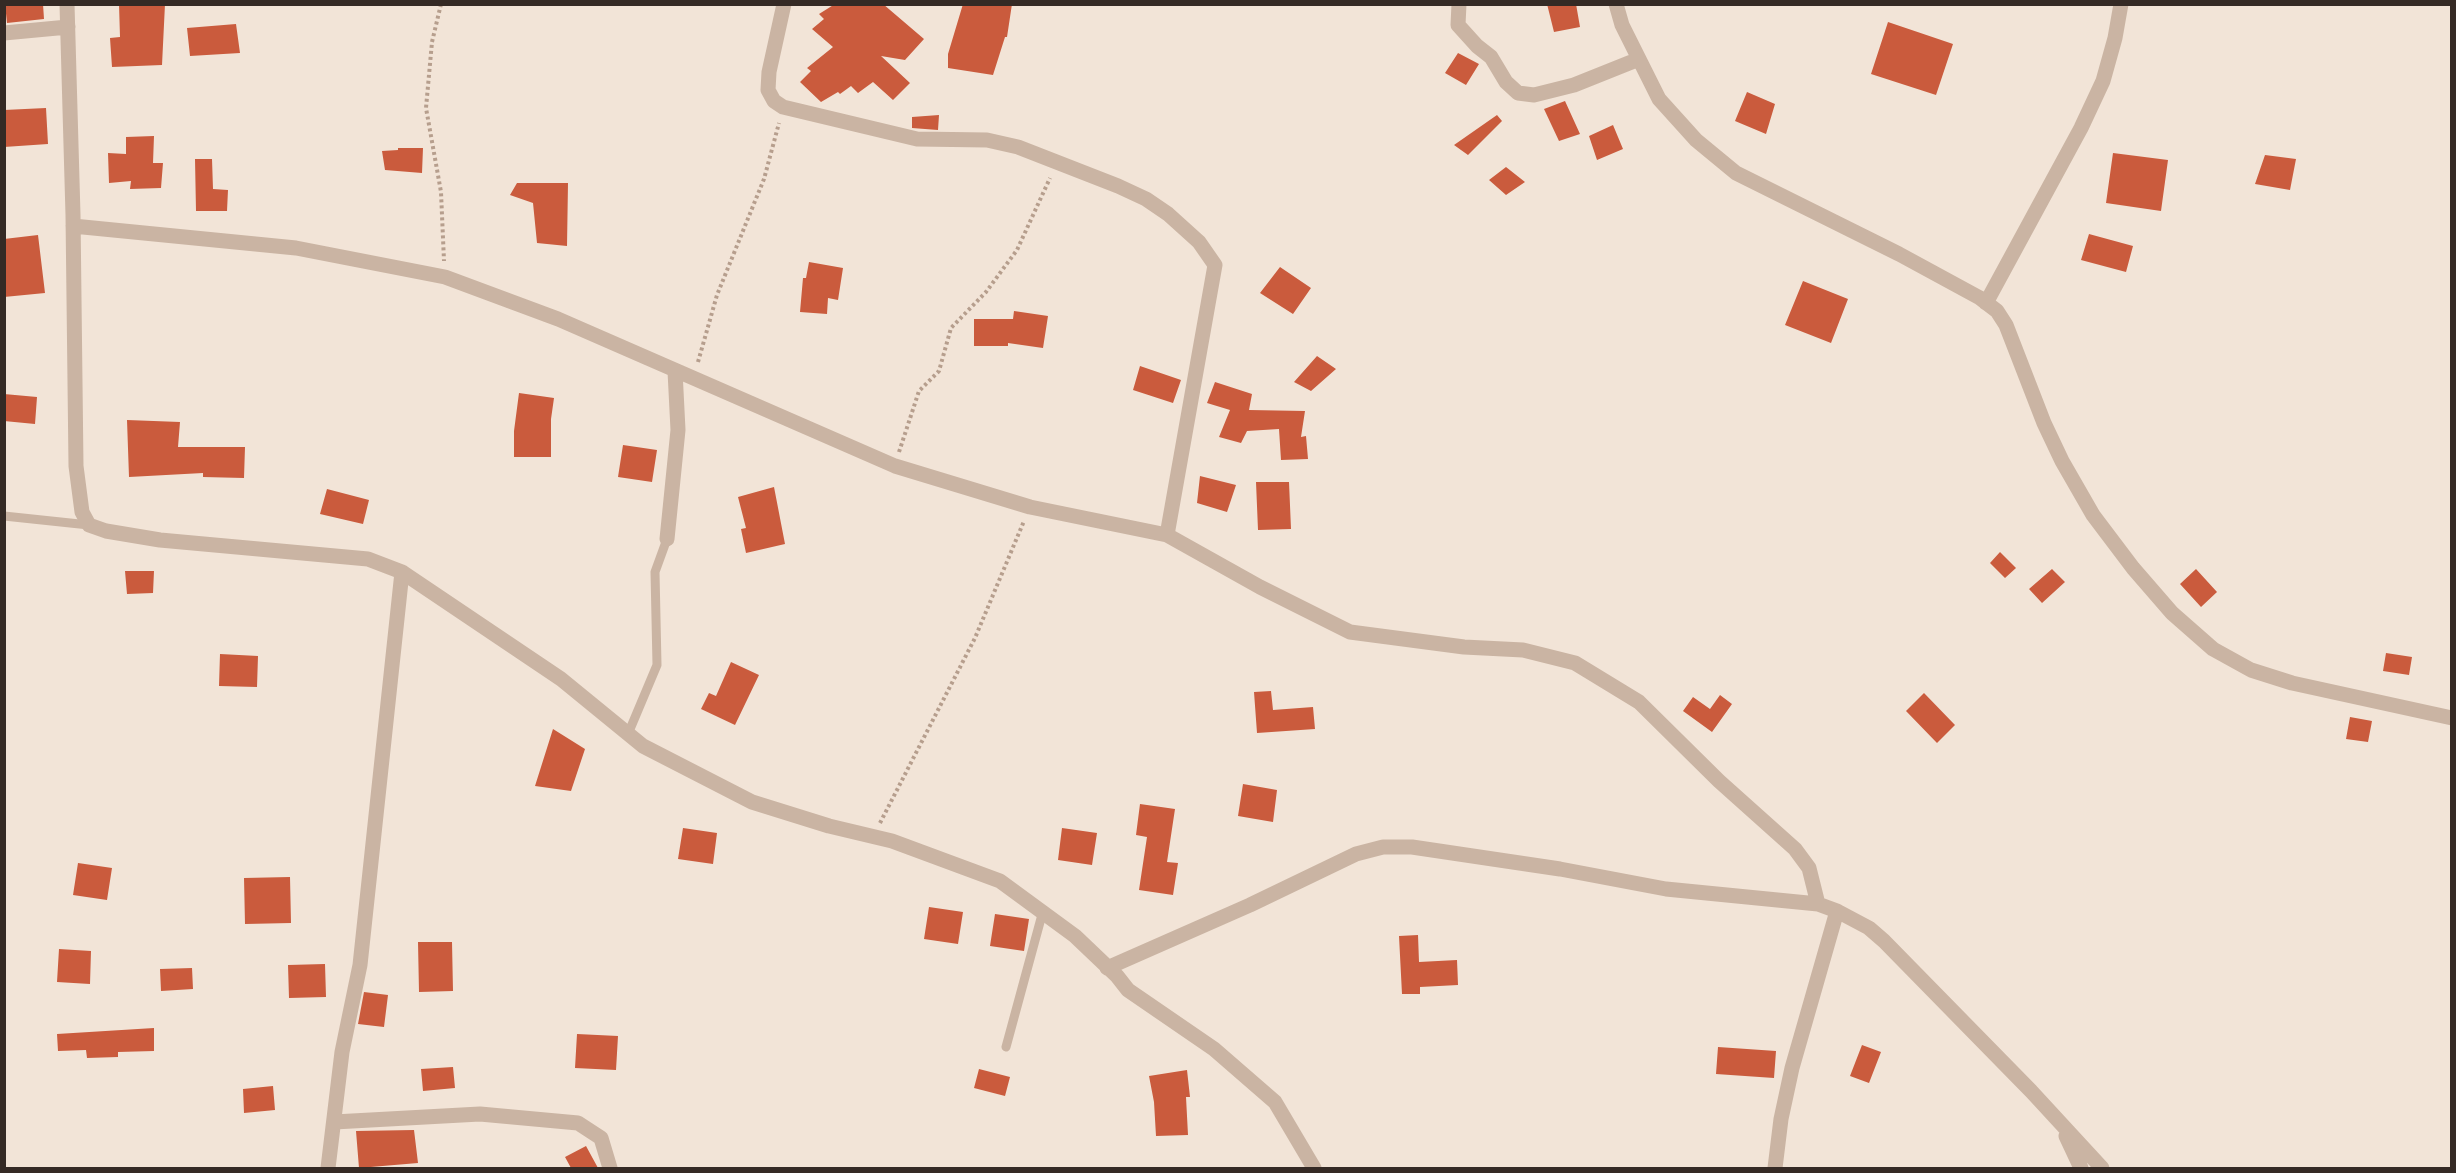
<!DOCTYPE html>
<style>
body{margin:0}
#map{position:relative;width:2456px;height:1173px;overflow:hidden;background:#f2e4d7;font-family:"Archivo Narrow",sans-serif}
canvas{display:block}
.frame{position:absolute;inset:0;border:6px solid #352a25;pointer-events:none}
</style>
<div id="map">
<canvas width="2456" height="1173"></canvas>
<div class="frame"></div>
</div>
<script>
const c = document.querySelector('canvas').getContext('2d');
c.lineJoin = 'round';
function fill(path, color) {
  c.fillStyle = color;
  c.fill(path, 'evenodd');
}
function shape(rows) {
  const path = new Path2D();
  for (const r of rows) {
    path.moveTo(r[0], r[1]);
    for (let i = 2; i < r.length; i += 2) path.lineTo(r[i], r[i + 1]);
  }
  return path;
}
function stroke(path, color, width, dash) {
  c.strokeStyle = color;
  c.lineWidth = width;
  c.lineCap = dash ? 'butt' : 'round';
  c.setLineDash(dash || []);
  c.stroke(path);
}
fill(shape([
 [5,4,43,4,44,19,7,23],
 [119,4,165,4,162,65,112,67,110,38,120,37],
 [835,4,883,4,924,39,905,60,881,56,910,83,893,100,873,82,858,93,851,86,840,94,838,92,821,102,800,82,811,71,807,68,833,47,812,29,824,19,819,14],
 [963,4,1012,4,1007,37,1005,37,993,75,948,68,948,54],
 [1547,4,1576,4,1580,27,1554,32],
 [1888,22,1953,44,1936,95,1871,74],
 [236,24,240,53,190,56,187,28],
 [1458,53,1479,64,1466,85,1445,73],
 [1747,92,1775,104,1766,134,1735,121],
 [1565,101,1580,134,1559,141,1544,109],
 [46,108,48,144,4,147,4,110],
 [939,115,938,130,912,128,912,117],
 [1497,115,1502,121,1468,155,1454,145],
 [1613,125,1623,149,1597,160,1589,136],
 [154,136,153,163,163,163,161,188,130,189,131,181,109,183,108,153,126,154,126,137],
 [398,148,423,148,422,173,385,170,382,151,398,150],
 [2113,153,2168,160,2161,211,2106,203],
 [2265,155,2296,159,2290,190,2255,184],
 [195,159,212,159,213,189,228,190,227,211,196,211],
 [1506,167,1525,182,1506,195,1489,180],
 [517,183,568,183,567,246,537,243,533,203,510,195],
 [2089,234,2133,246,2126,272,2081,260],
 [38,235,45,293,4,297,4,239],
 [809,262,843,268,838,300,828,298,827,314,800,312,803,278,806,278],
 [1280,267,1311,288,1293,314,1260,293],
 [1803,281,1848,299,1831,343,1785,325],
 [1014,311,1048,316,1043,348,1008,343,1008,346,974,346,974,319,1013,319],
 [1317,356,1336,369,1311,391,1294,382],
 [1140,366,1181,380,1173,403,1133,390],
 [1215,382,1252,394,1249,410,1305,411,1301,437,1306,436,1308,459,1281,460,1279,429,1247,431,1241,443,1219,437,1230,410,1207,403],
 [519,393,554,398,551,419,551,457,514,457,514,431],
 [4,394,37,397,35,424,4,421],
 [127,420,180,422,178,447,245,447,244,478,203,477,203,473,129,477],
 [623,445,657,450,652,482,618,477],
 [1200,476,1236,485,1227,512,1197,503],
 [1256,482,1289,482,1291,529,1258,530],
 [774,487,785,544,746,553,741,529,746,528,738,497],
 [327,489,369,500,363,524,320,514],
 [2000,552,2016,568,2005,578,1990,563],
 [2052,569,2065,582,2042,603,2029,589],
 [2196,569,2217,592,2201,607,2180,584],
 [125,571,154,571,153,593,127,594],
 [2386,653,2412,657,2409,675,2383,671],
 [220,654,258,656,257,687,219,686],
 [731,662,759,675,735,725,701,709,709,693,716,696],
 [1271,691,1273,710,1313,707,1315,729,1257,733,1254,692],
 [1924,693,1955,725,1937,743,1906,711],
 [1720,695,1732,704,1712,732,1683,711,1693,697,1710,709],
 [2350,717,2372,721,2368,742,2346,739],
 [553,729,585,749,571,791,535,786],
 [1243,784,1277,790,1273,822,1238,816],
 [1140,804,1175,809,1167,862,1178,863,1173,895,1139,890,1147,837,1136,835],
 [683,828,717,833,713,864,678,859],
 [1062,828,1097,833,1092,865,1058,860],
 [78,863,112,868,107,900,73,895],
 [290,877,291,923,245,924,244,878],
 [929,907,963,912,958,944,924,939],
 [995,914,1029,919,1024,951,990,946],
 [1418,935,1419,962,1457,960,1458,985,1420,987,1420,994,1402,994,1399,936],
 [418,942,452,942,453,991,419,992],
 [59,949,91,951,90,984,57,982],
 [325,964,326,997,289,998,288,965],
 [192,968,193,989,161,991,160,969],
 [364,992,388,995,384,1027,358,1024],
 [154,1028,154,1051,118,1052,118,1057,87,1058,86,1050,58,1051,57,1034],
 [577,1034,618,1036,616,1070,575,1068],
 [1862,1045,1881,1052,1869,1083,1850,1076],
 [1718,1047,1776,1051,1774,1078,1716,1074],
 [453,1067,455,1088,423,1091,421,1069],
 [979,1069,1010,1077,1005,1096,974,1088],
 [1187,1070,1190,1097,1186,1097,1188,1135,1156,1136,1154,1102,1149,1076],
 [273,1086,275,1110,244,1113,243,1089],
 [414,1130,418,1163,359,1168,356,1131],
 [586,1146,598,1168,571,1168,565,1157]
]), '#ca5b3d');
stroke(shape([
 [441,4,432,42,426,108,441,192,444,261],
 [698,362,717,295,764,179,779,123],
 [899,452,919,391,939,371,951,328,986,292,1017,250,1050,178],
 [880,823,975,638,1024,521]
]), '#b69e8d', 4, [3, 3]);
stroke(shape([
 [4,516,89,525],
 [628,734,657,665,655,572,667,539],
 [1006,1047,1043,911]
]), '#cab4a3', 9);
stroke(shape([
 [67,4,73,215,76,466,82,512,89,525,106,531,160,540,368,559,402,572,360,965,342,1052,328,1168],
 [1459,4,1458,25,1477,46,1491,57,1506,82,1518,93,1534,95,1574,85,1639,59],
 [1616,4,1622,25,1659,99,1696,140,1736,173,1899,254,1980,298,1997,311,2006,325,2044,423,2062,461,2093,515,2133,568,2172,613,2213,649,2251,670,2292,683,2452,718],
 [4,33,68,27],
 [73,226,296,248,445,277,558,319,895,466,1030,507,1167,535,1215,265,1199,242,1168,214,1146,199,1118,186,1018,147,987,140,917,139,783,107,774,101,768,90,769,72,784,4],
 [1986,303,2081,128,2103,81,2115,38,2121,4],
 [1167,535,1260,587,1350,632,1464,647,1523,650,1575,663,1639,702,1719,781,1795,849,1809,868,1818,904],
 [667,539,678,430,675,371],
 [402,572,561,679,643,746,752,802,829,826,892,841,1000,881,1075,936,1117,976,1128,990,1214,1049,1275,1102,1314,1168],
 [1107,968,1250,905,1356,854,1383,847,1412,847,1560,869,1666,889,1818,904,1837,911,1869,928,1884,941,2031,1091,2102,1168],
 [334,1122,480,1114,578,1123,601,1138,610,1168],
 [2066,1136,2081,1168],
 [1775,1168,1781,1119,1792,1068,1837,911]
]), '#cab4a3', 15);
</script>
